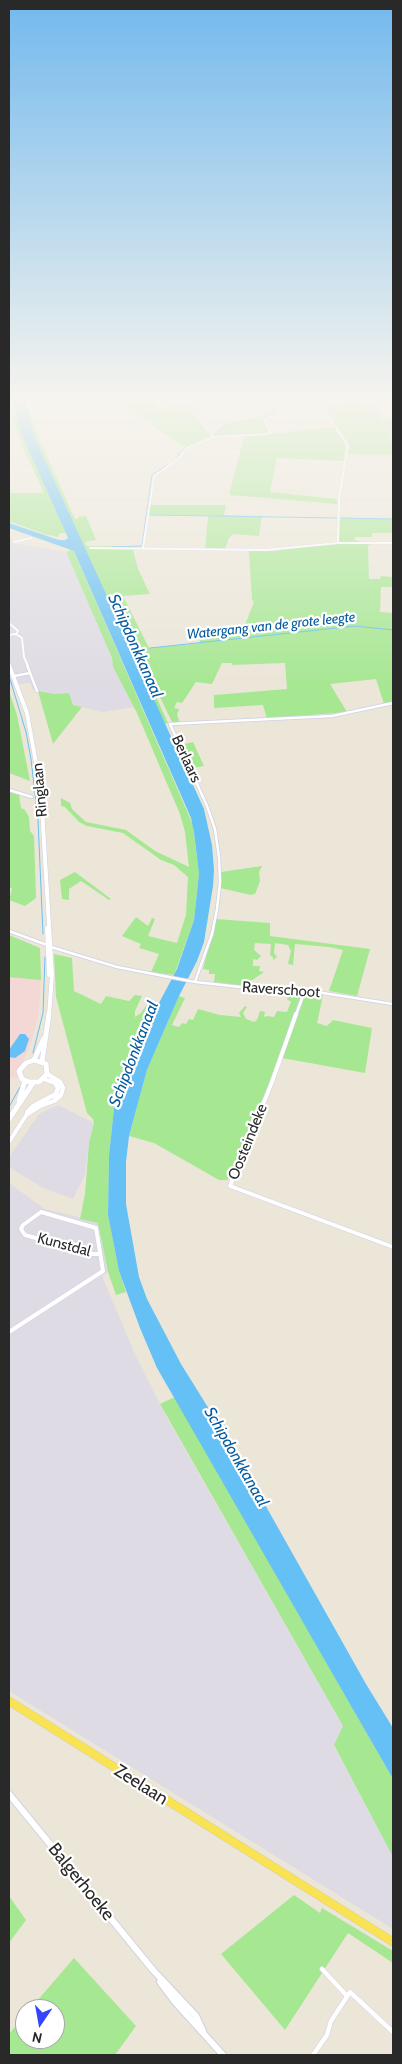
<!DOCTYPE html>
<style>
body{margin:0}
#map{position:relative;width:402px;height:2064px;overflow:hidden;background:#ece6d9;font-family:Cabin,sans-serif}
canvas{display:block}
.frame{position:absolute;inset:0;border:10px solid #292929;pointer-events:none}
.north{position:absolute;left:15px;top:1999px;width:50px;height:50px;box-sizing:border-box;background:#fff;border:1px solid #a9a9a9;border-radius:50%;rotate:192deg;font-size:14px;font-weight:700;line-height:20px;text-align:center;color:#292929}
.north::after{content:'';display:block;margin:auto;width:18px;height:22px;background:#3444ff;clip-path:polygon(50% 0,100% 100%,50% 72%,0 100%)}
</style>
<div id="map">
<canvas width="402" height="2064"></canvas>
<div class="frame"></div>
<div class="north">N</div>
</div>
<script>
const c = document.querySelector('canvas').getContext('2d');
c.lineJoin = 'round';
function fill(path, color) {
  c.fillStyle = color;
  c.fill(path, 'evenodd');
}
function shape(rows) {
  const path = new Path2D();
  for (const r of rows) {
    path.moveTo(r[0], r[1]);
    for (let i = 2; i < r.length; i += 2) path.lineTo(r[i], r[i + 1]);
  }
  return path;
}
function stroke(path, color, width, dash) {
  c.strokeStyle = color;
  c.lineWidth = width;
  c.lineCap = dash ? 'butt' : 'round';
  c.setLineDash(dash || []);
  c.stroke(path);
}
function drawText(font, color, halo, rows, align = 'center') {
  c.font = font + ' Cabin,sans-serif';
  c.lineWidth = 4.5;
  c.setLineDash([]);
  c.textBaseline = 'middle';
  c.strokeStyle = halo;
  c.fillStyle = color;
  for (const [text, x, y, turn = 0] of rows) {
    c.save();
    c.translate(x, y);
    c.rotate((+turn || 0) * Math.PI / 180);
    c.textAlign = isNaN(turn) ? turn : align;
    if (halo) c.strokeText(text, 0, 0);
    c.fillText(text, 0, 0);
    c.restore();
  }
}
fill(shape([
 [9,532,13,543,66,552,112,658,113,667,134,707,103,712,73,705,69,693,54,694,33,690,30,683,9,685],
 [58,1105,94,1123,89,1143,85,1175,73,1199,43,1188,9,1167,9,1157,39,1114],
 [9,1183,45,1209,98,1222,108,1272,102,1276,135,1354,166,1416,343,1726,334,1746,393,1857,393,1929,9,1691]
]), '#dedbe4');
fill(shape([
 [13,976,41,980,39,1012,33,1037,17,1079,9,1077,9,977]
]), '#f4d8d6');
fill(shape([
 [111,398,152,398,159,408,187,405,211,436,185,448,122,403,101,406,98,401],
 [360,399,364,405,373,404,383,419,393,417,393,435,390,435,393,441,393,455,348,454,349,444,323,406],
 [29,408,36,432,75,519,78,519,78,517,86,516,96,540,85,542,87,546,132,546,138,569,150,594,123,596,149,648,200,643,199,632,243,630,254,602,252,600,249,551,275,551,305,546,339,544,339,518,393,519,393,533,372,533,372,537,355,537,354,540,372,544,368,545,369,579,380,579,381,576,393,577,393,587,381,587,380,612,393,613,393,702,384,704,376,679,330,684,347,712,267,719,263,705,214,708,214,695,287,689,285,663,232,665,232,663,222,663,212,684,196,682,182,703,177,702,174,708,179,709,177,715,180,723,172,722,138,652,136,652,168,723,164,724,34,436,26,409],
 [12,414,16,414,25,442,66,533,60,533,58,537,44,534,9,521,9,493,44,493,20,441],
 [274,414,264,419,269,432,266,433,215,437,213,435,226,424],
 [335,427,345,443,344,461,277,458,270,492,337,499,337,504,229,495,244,437],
 [150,505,226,505,224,515,262,516,259,536,233,534,229,538,225,549,205,549,208,516,149,515],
 [73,549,193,825,199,874,194,920,174,975,151,972,159,954,139,948,141,944,122,936,136,917,148,926,152,918,155,919,148,936,177,943,186,915,188,877,174,865,161,860,123,833,87,826,79,822,65,807,61,806,61,798,70,803,72,809,86,822,126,830,155,851,189,867,185,832,180,814,137,713,113,667,112,658,66,552],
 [9,691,17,715,30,781,9,773],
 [38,691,54,694,69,693,73,705,82,707,53,744],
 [193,742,198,753,204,766,192,768,181,745],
 [9,792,19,794,21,808,25,810,29,817,30,831,34,836,36,898,25,906,9,900,12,889,9,886],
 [262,866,259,872,260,881,255,894,251,895,220,888,221,872],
 [75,872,111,899,109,900,81,881,69,889,69,900,62,899,60,880],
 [216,919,270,923,270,936,370,949,357,996,329,991,343,950,329,947,295,944,293,965,288,964,291,951,288,945,275,943,274,953,277,957,273,960,273,957,270,955,271,944,255,943,254,950,261,956,257,960,253,959,253,966,260,966,259,971,264,972,251,981,250,987,214,982,215,974,209,974,209,970,203,969],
 [9,935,40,948,41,980,9,977],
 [54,954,72,958,74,991,101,1004,106,996,129,1001,135,995,142,996,135,1011,135,1017,141,1013,148,1003,157,1005,132,1054,120,1085,114,1109,109,1155,108,1215,119,1271,126,1292,116,1295,108,1272,98,1223,80,1219,85,1194,89,1143,94,1123,93,1119,87,1113,56,997],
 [288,993,301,995,266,1091,228,1180,219,1180,154,1143,129,1136,147,1070,179,996,185,998,172,1025,179,1027,182,1023,186,1024,189,1019,193,1020,198,1009,220,1015,241,1017,239,1013,245,1006,247,1007,243,1013,246,1019,254,1022,257,1020,260,1011,265,1012,264,1017,267,1016,274,1017,277,1011,287,1012,291,1002,287,999],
 [306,993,323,995,317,1023,327,1026,333,1020,372,1028,365,1073,282,1058],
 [175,1397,393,1779,393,1857,334,1745,343,1726,160,1404],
 [294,1895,320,1913,322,1908,393,1951,393,1963,348,1933,285,2030,221,1954],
 [9,1896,26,1920,9,1943],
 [74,1958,136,2026,115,2055,9,2055,9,2034,25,2015,25,2039,55,2039,55,2009,30,2009]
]), '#a6e792');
fill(shape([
 [13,398,25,398,34,436,204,809,212,845,214,870,213,886,204,942,197,961,179,996,147,1070,129,1136,126,1162,126,1204,139,1277,147,1299,181,1364,232,1446,366,1684,393,1728,393,1779,157,1368,140,1328,119,1271,108,1215,109,1155,114,1109,120,1085,132,1054,177,969,194,920,199,874,194,832,191,818,74,551,9,528,9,523,59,540,65,540,68,538,25,442,18,423],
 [20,1034,25,1034,29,1039,25,1051,15,1058,9,1057,9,1050]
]), '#65c0f5');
stroke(shape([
 [214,435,226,425,276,414,267,398],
 [177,459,180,452,189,446,211,437],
 [150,515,337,518],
 [341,518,393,519],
 [111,547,142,546,152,475,167,465],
 [150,648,355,626,393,630],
 [10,679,26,732,31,759,38,820,43,934],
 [33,1053,43,1013,45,957],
 [9,1107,20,1087]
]), '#65c0f5', 1);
const minorFar3 = shape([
 [10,398,13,414],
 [183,398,213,437],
 [321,405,348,446,339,498,338,543],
 [14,542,31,538],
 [90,548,266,550,338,543,393,543],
 [143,548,154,476,178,459,187,448,213,437,267,434,270,432,265,420,266,418,362,398],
 [9,623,18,631,16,634],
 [9,635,16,634,22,638,24,657,28,666]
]);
const minorFar2 = shape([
 [27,665,37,691],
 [14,676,30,673],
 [9,790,32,797],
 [9,931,47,945],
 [51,947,117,967,195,982,250,988,310,991,393,1004],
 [195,982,212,934,217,909,220,882,219,857,215,829,207,806,170,724,332,716,393,703],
 [296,1015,305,990]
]);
const minorFar1 = shape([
 [296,1014,272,1082,230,1186,393,1247],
 [9,1142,27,1114],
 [9,1332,103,1271,96,1228,41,1212,23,1225,21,1229,25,1235,93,1254,100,1254]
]);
const minor = shape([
 [322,1969,347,1996],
 [313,2055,327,2035,331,2021,350,1992,393,2032]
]);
const tertiary = shape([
 [27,1112,33,1106,56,1094,58,1088,55,1083,44,1079],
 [27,1114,40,1106,54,1101,61,1095,63,1088,60,1082,47,1074]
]);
const secondaryFar2 = shape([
 [9,665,27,713,41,791,52,975,49,1015],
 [47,928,49,975]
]);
const secondaryFar1 = shape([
 [34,1060,46,1064,47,1074,39,1082,29,1082,22,1079,19,1071,26,1063,34,1060],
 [34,1060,44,1038],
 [42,1062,49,1014],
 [19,1100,25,1081],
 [9,1119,33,1083]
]);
const secondary = shape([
 [9,1794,153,1970,196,2016,203,2031],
 [160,1982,175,2002,223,2055]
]);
const primary = shape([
 [9,1701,393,1942]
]);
stroke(minorFar3, '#cfd0e3', 2.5);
stroke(minorFar2, '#cfd0e3', 4);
stroke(minorFar1, '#cfd0e3', 5);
stroke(minor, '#cfd0e3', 5.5);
stroke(tertiary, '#cfd0e3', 5.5);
stroke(secondaryFar2, '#cfd0e3', 5);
stroke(secondaryFar1, '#cfd0e3', 6);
stroke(secondary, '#cfd0e3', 8);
stroke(primary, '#c7c7c7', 9);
stroke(minorFar3, '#fff', 2);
stroke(minorFar2, '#fff', 2.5);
stroke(minorFar1, '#fff', 4);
stroke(minor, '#fff', 4.5);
stroke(tertiary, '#fff', 4.5);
stroke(secondaryFar2, '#fff', 4);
stroke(secondaryFar1, '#fff', 5);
stroke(secondary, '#fff', 6);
stroke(primary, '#f9e352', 8);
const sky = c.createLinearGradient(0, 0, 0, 687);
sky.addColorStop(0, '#73b9ed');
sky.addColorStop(0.58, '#f6f4ee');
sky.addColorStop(1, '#f6f4ee00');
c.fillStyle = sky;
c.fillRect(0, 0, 402, 687);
drawText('italic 14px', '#055ba0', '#fff', [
 ["Watergang van de grote leegte",271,626,-6]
]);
drawText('15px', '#292929', '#fff', [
 ["Berlaars",186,759,65],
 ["Ringlaan",40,790,-95],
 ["Raverschoot",281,990,4],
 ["Oosteindeke",248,1142,-68],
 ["Kunstdal",64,1245,15]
]);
drawText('italic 16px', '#055ba0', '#fff', [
 ["Schipdonkkanaal",135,646,66],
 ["Schipdonkkanaal",134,1054,-69],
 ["Schipdonkkanaal",236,1457,60]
]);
drawText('18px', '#292929', '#fff', [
 ["Zeelaan",141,1785,32],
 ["Balgerhoeke",81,1882,51]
]);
</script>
